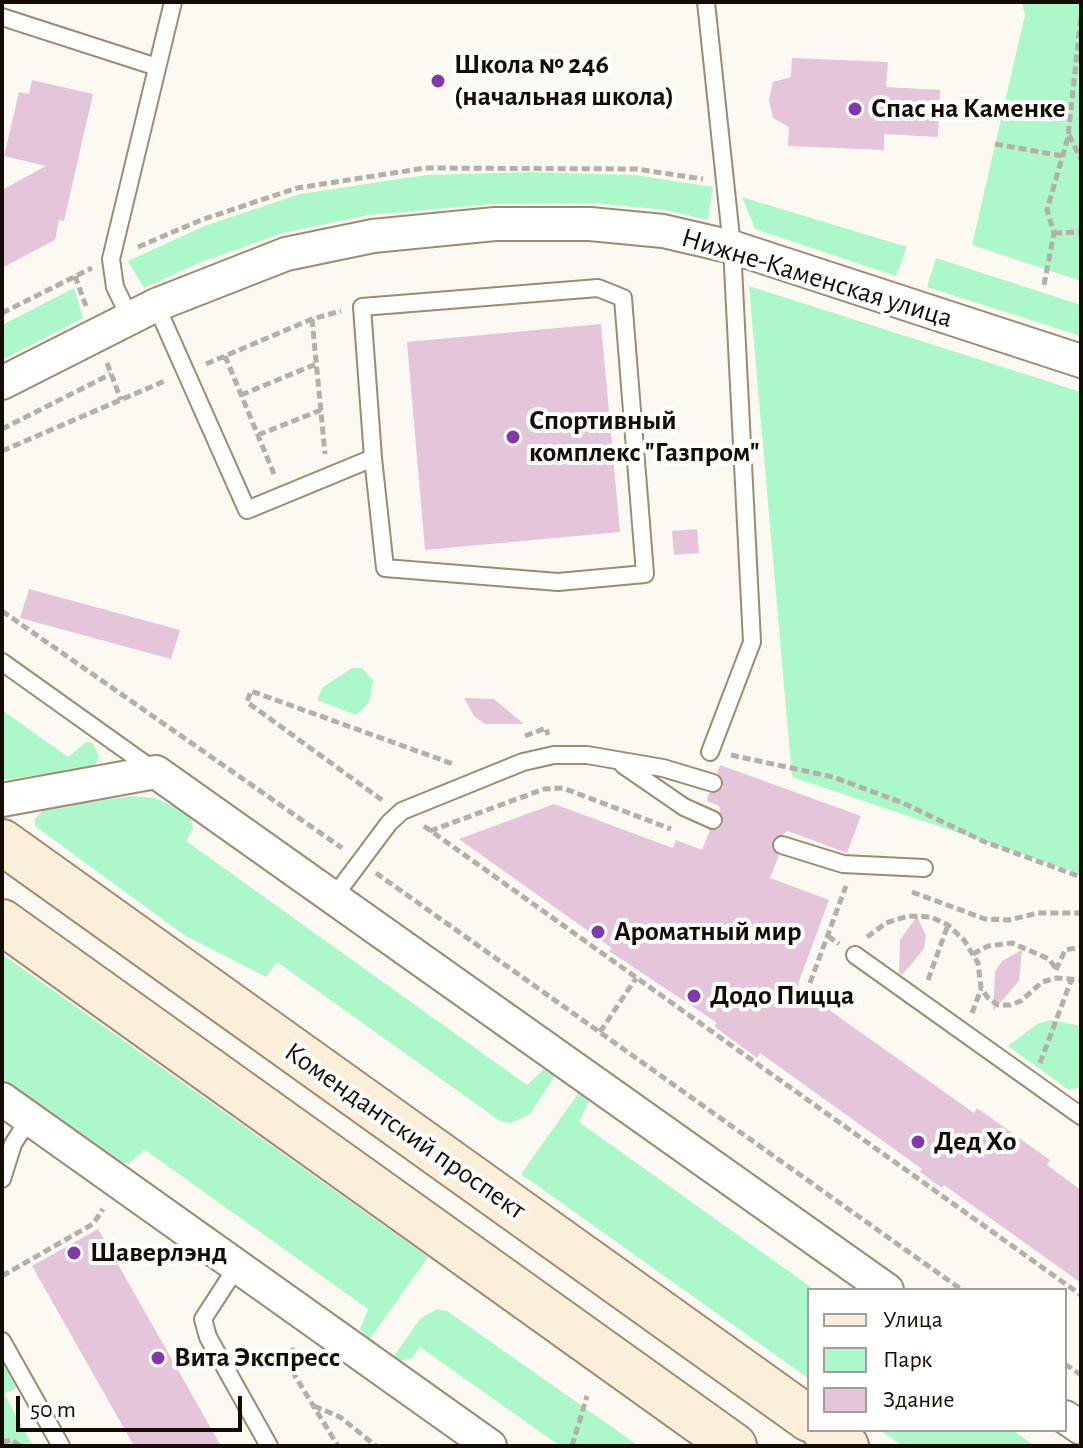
<!DOCTYPE html>
<meta charset="utf-8">
<style>
body{margin:0}
#map{position:relative;width:1083px;height:1448px;overflow:hidden;background:#fcf8f2;font-family:"Alegreya Sans",sans-serif}
canvas{display:block}
.frame{position:absolute;inset:0;border:4px solid #150d05;pointer-events:none}
.legend{position:absolute;left:807px;top:1288px;width:260px;height:144px;box-sizing:border-box;background:#fff;border:2px solid #a19e9b;margin:0;padding:10px 14px;list-style:none;font-size:24px;color:#150d05}
.legend li{display:flex;align-items:center;gap:16px;height:40px}
.legend b{width:40px;border:2px solid #a19e9b}
.scale{position:absolute;left:16px;top:1396px;width:226px;height:36px;box-sizing:border-box;border:4px solid #150d05;border-top:0;padding-left:10px;font-size:24px;line-height:28px;white-space:nowrap;color:#150d05;-webkit-text-stroke:6px #fff;paint-order:stroke}
</style>
<div id="map">
<canvas width="1083" height="1448"></canvas>
<div class="frame"></div>
<ul class="legend">
<li><b style="height:10px;background:#fcefda"></b>Улица</li>
<li><b style="height:22px;background:#adf8ca"></b>Парк</li>
<li><b style="height:22px;background:#e5c5d9"></b>Здание</li>
</ul>
<div class="scale">50 m</div>
</div>
<script>
const c = document.querySelector('canvas').getContext('2d');
c.lineJoin = 'round';
function fill(path, color) {
  c.fillStyle = color;
  c.fill(path, 'evenodd');
}
function shape(rows) {
  const path = new Path2D();
  for (const r of rows) {
    path.moveTo(r[0], r[1]);
    for (let i = 2; i < r.length; i += 2) path.lineTo(r[i], r[i + 1]);
  }
  return path;
}
function stroke(path, color, width, dash) {
  c.strokeStyle = color;
  c.lineWidth = width;
  c.lineCap = dash ? 'butt' : 'round';
  c.setLineDash(dash || []);
  c.stroke(path);
}
function drawText(font, color, halo, rows, align = 'center') {
  c.font = font + ' "Alegreya Sans",sans-serif';
  c.lineWidth = 8;
  c.setLineDash([]);
  c.textBaseline = 'middle';
  c.strokeStyle = halo;
  c.fillStyle = color;
  for (const [text, x, y, turn = 0] of rows) {
    c.save();
    c.translate(x, y);
    c.rotate((+turn || 0) * Math.PI / 180);
    c.textAlign = isNaN(turn) ? turn : align;
    if (halo) c.strokeText(text, 0, 0);
    c.fillText(text, 0, 0);
    c.restore();
  }
}
fill(shape([
 [1022,2,1081,2,1081,281,972,245,1025,15],
 [533,172,635,175,713,187,708,220,666,210,594,203,493,204,369,215,283,233,201,262,144,288,128,261,207,225,300,194,426,175],
 [742,197,907,247,896,276,755,229],
 [936,258,1081,305,1081,336,927,287],
 [749,286,1081,392,1081,874,792,777],
 [74,288,83,318,2,360,2,325],
 [352,668,362,668,373,680,370,700,364,708,356,715,317,700,323,687],
 [2,710,68,757,86,742,93,743,99,757,95,765,86,769,2,780],
 [133,796,155,798,190,814,193,828,186,841,527,1085,544,1069,556,1074,530,1114,511,1123,500,1121,277,962,266,977,184,935,35,826,35,819,45,808],
 [2,954,428,1257,369,1340,360,1329,368,1309,145,1150,129,1163,119,1163,2,1079],
 [1051,1020,1081,1026,1081,1087,1069,1090,1008,1046,1037,1024],
 [580,1091,589,1101,579,1122,815,1290,809,1290,809,1379,521,1174],
 [437,1309,447,1311,639,1446,560,1446,420,1347,412,1358,399,1361,393,1357,420,1319],
 [2,1341,26,1383,4,1394,33,1446,2,1446],
 [880,1430,1012,1430,1035,1446,903,1446]
]), '#adf8ca');
fill(shape([
 [792,58,888,62,886,87,940,90,938,137,884,134,884,150,788,146,789,127,773,118,769,100,773,82,791,77],
 [32,80,93,94,64,221,59,220,55,240,2,268,2,190,46,166,4,156,19,92,29,94],
 [601,324,620,532,425,550,407,342],
 [697,529,699,553,674,555,672,531],
 [29,589,180,630,171,659,20,618],
 [464,698,494,699,524,724,485,724,474,716],
 [720,765,861,816,847,853,788,831,772,841,772,848,779,855,770,878,829,900,797,987,974,1113,977,1108,1050,1160,1047,1165,1081,1190,1081,1283,944,1185,942,1188,920,1172,922,1169,760,1053,757,1058,715,1027,716,1022,609,951,612,948,459,839,554,804,673,848,676,840,702,850,710,830,719,829,723,824,719,806,707,801,709,793,716,793,723,787,723,780,717,773],
 [917,916,926,936,924,949,902,975,899,973,900,940],
 [1022,950,1019,981,993,1011,995,972,1002,961],
 [98,1229,221,1446,134,1446,57,1310,32,1266]
]), '#e5c5d9');
const service = shape([
 [706,2,732,247,752,642,710,752],
 [2,17,157,67],
 [156,305,247,510,373,458,362,307,598,288,623,298,645,574,558,582,385,568,373,458],
 [130,318,115,287,111,259,173,2],
 [2,662,155,771],
 [623,765,684,807,713,820],
 [782,845,843,864,924,868],
 [333,898,389,823,402,811,523,762,554,755,587,755,663,768,713,783],
 [855,955,1081,1116],
 [2,1179,13,1144,29,1119],
 [238,1265,203,1319,208,1337,269,1446],
 [2,1341,61,1446]
]);
const minor = shape([
 [2,383,156,305,286,254,373,236,495,224,590,224,663,231,732,247,1081,361],
 [2,800,156,772,887,1290],
 [2,1099,490,1446],
 [1065,1417,1081,1428]
]);
const secondary = shape([
 [2,842,809,1419],
 [2,922,734,1446],
 [824,1430,846,1446]
]);
stroke(service, '#9f8970', 20);
stroke(minor, '#9f8970', 36);
stroke(secondary, '#9f8970', 48);
stroke(shape([
 [1069,135,1081,159],
 [995,144,1063,156],
 [1054,233,1081,232],
 [138,247,201,220,297,188,425,168,636,169,703,179],
 [75,276,86,306],
 [1044,285,1054,233,1047,210,1068,137,1081,16],
 [2,313,92,268],
 [312,319,325,454],
 [225,356,274,474],
 [107,363,121,400],
 [206,364,312,319,341,311],
 [241,395,316,364],
 [2,429,111,374],
 [258,435,321,410],
 [2,451,167,380],
 [2,611,342,848],
 [525,736,546,728,548,735],
 [731,755,833,777,903,803,985,842,1081,877],
 [382,800,247,702,251,691,453,764],
 [424,826,1081,1295],
 [430,831,544,789,563,788,671,829],
 [376,873,962,1290],
 [912,892,985,919,1009,920,1038,913,1081,913],
 [828,936,839,944],
 [867,937,886,923,908,916,931,917,948,925,964,940,978,963,981,988,988,998,998,1005,1010,1005,1021,1001,1042,982,1057,978,1081,980],
 [973,954,988,946,1012,943,1049,959,1056,969],
 [1056,970,1065,950,1081,947],
 [928,980,948,925],
 [810,983,846,886],
 [972,1013,981,989],
 [600,1032,636,978],
 [1040,1063,1072,978],
 [2,1276,93,1224,103,1209],
 [294,1348,290,1357,292,1371,338,1446],
 [1065,1364,1081,1375],
 [314,1406,340,1417,376,1446],
 [2,1442,12,1440,20,1446],
 [572,1446,587,1396]
]), '#b4afa8', 5, [8, 4]);
stroke(service, '#fff', 16);
stroke(minor, '#fff', 32);
stroke(secondary, '#fcefda', 44);
for (const [x, y, r, color] of [
 [438,81,8,"#8138aa"],
 [855,109,8,"#8138aa"],
 [513,437,8,"#8138aa"],
 [598,932,8,"#8138aa"],
 [694,996,8,"#8138aa"],
 [918,1142,8,"#8138aa"],
 [74,1253,8,"#8138aa"],
 [158,1358,8,"#8138aa"]
]) {
  const dot = new Path2D();
  dot.arc(x, y, r, 0, 2 * Math.PI);
  c.fillStyle = color;
  c.fill(dot);
  stroke(dot, '#fff', 3);
}
drawText('bold 28px', '#150d05', '#fff', [
 ["Школа № 246",454,65],
 ["(начальная школа)",454,97],
 ["Спас на Каменке",871,109],
 ["Спортивный",529,421],
 ["комплекс \"Газпром\"",529,453],
 ["Ароматный мир",614,932],
 ["Додо Пицца",710,996],
 ["Дед Хо",934,1142],
 ["Шаверлэнд",90,1253],
 ["Вита Экспресс",174,1358]
], 'left');
drawText('28px', '#150d05', '#fff', [
 ["Нижне-Каменская улица",817,278,17],
 ["Комендантский проспект",405,1131,35]
]);
</script>
